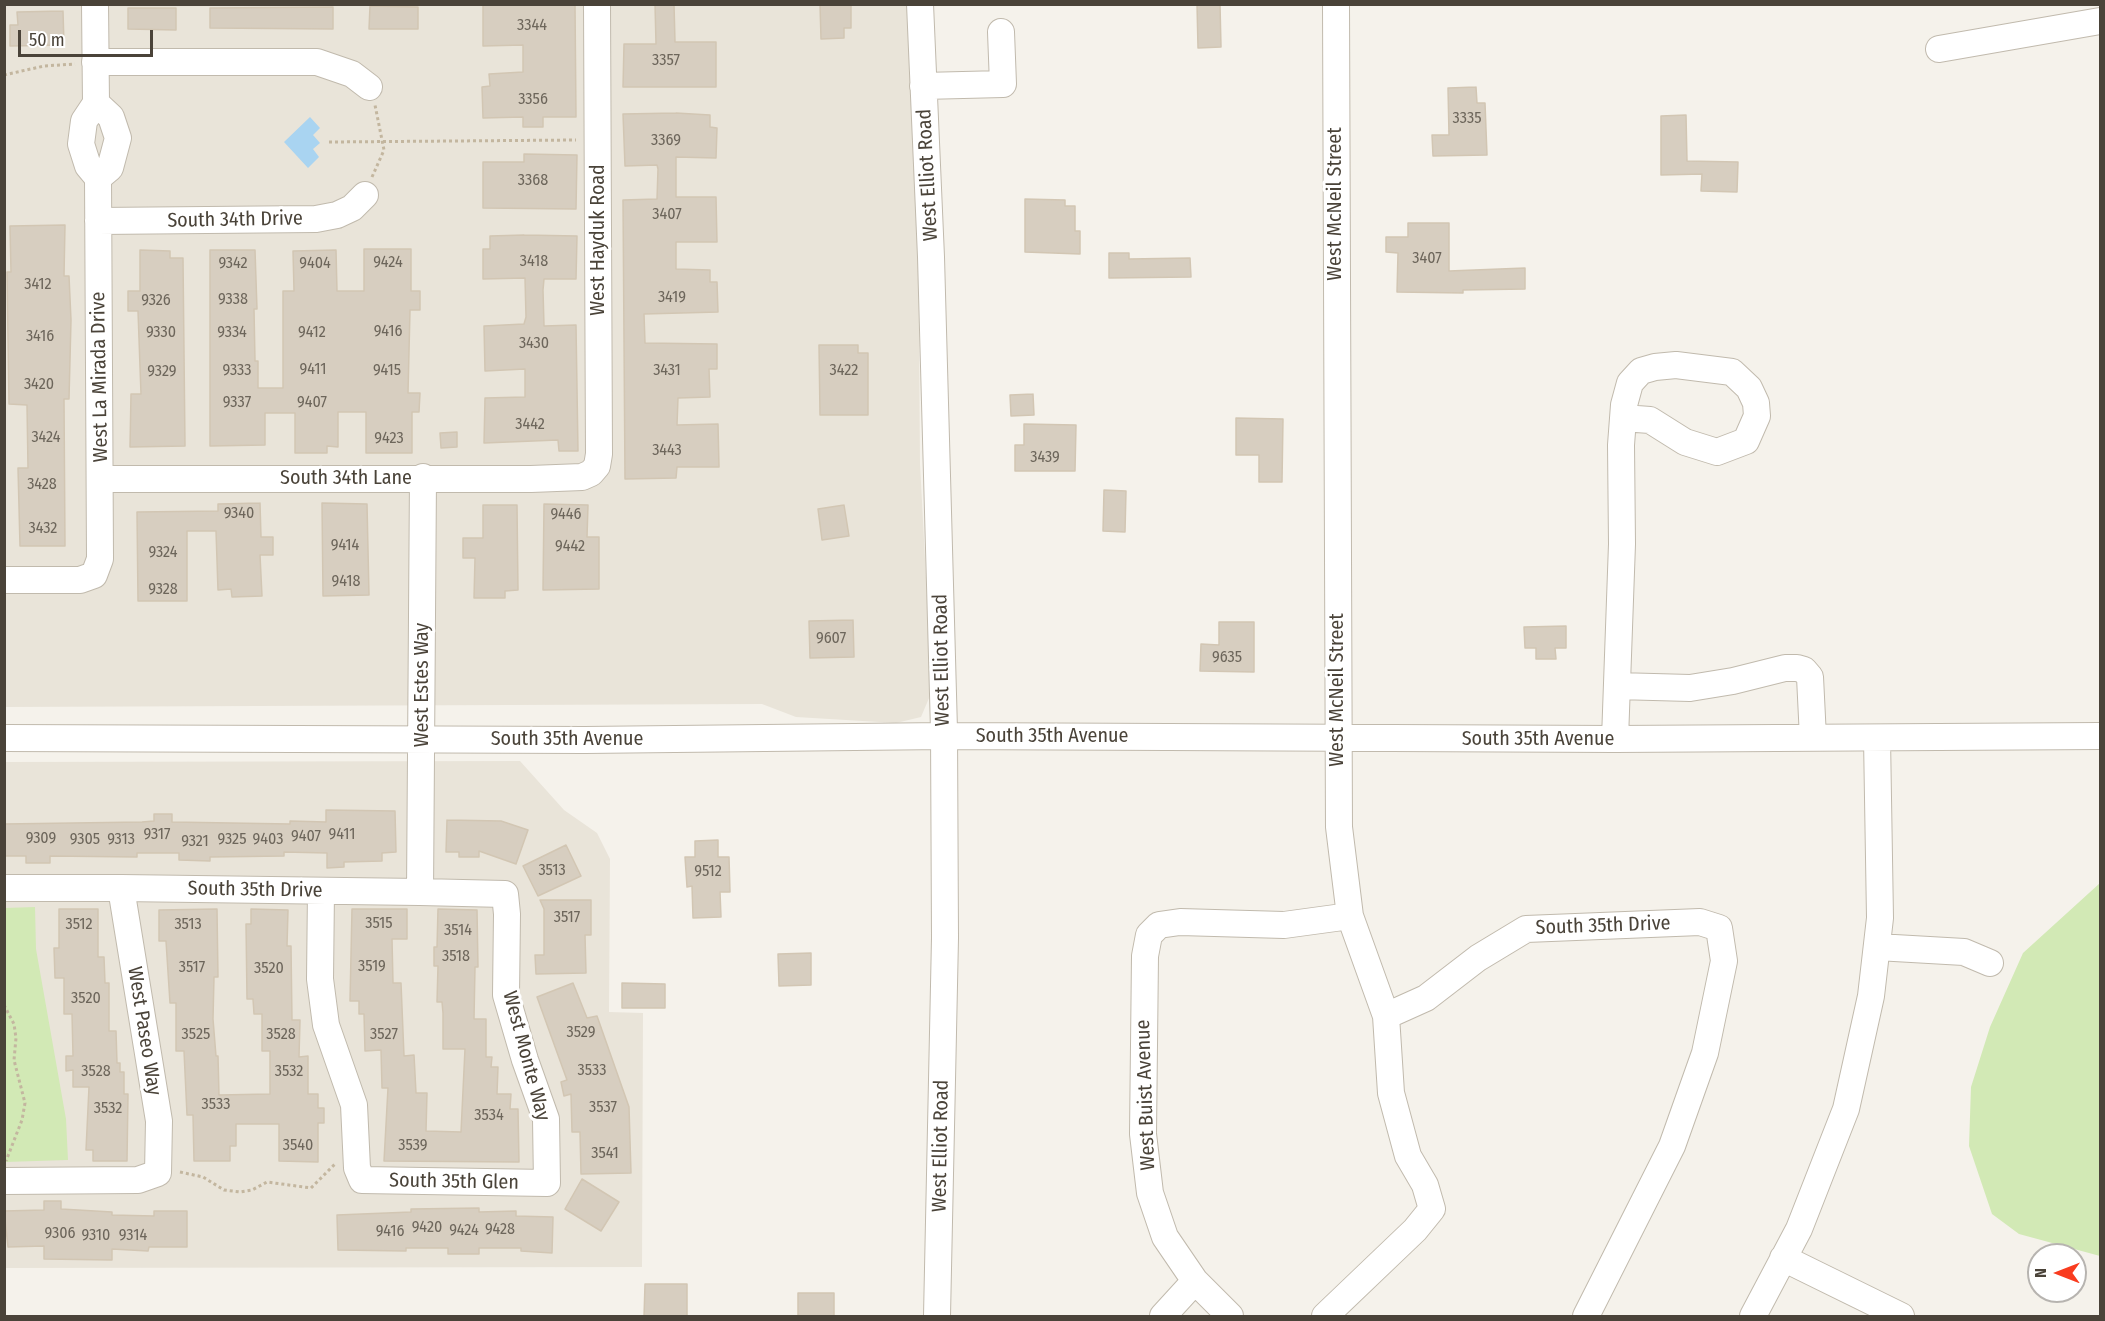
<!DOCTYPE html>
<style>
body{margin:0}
#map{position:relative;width:2105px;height:1321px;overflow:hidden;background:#f5f2eb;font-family:"Fira Sans Condensed",sans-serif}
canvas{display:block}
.frame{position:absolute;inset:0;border:6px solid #4a4339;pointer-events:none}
.north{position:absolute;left:2027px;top:1243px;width:60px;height:60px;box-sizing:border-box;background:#fff;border:2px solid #b7b4b0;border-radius:50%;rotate:270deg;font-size:16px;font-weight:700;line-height:24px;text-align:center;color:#4a4339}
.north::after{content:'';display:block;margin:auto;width:21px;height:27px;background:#f93c1f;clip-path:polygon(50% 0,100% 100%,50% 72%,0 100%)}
.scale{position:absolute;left:18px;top:30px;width:135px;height:27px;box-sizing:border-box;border:3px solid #4a4339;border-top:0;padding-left:8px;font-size:18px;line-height:21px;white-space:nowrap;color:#4a4339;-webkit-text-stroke:4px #fff;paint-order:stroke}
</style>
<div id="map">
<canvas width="2105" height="1321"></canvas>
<div class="frame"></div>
<div class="north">N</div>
<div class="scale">50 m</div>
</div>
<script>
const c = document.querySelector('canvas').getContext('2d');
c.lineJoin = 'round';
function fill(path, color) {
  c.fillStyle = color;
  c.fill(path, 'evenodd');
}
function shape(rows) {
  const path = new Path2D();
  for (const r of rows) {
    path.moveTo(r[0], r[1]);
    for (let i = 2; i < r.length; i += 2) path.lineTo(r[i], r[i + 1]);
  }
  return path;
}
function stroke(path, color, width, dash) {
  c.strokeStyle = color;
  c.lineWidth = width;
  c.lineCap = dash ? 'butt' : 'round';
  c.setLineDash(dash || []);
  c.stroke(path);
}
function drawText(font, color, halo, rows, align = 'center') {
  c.font = font + ' "Fira Sans Condensed",sans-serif';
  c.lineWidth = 6;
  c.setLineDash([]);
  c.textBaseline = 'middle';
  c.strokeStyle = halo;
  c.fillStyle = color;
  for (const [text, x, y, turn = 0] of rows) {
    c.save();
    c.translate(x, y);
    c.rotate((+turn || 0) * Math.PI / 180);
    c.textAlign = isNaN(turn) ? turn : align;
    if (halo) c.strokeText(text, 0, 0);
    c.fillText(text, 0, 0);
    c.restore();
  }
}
fill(shape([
 [4,5,910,5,918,197,920,464,932,691,921,717,896,723,796,717,762,704,5,707],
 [520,761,564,810,597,833,610,859,609,1012,643,1013,642,1267,5,1268,4,762]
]), '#e9e4d9');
fill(shape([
 [2100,883,2100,1256,2019,1234,1992,1214,1969,1146,1971,1087,1990,1027,2023,953],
 [35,907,36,949,66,1119,68,1160,5,1162,5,908]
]), '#d2e9b5');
fill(shape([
 [310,117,320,128,313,135,320,143,313,149,319,157,308,168,284,142]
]), '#a9d4f1');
const building = shape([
 [483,4,575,4,576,117,543,117,543,127,523,127,523,117,483,118,482,87,490,86,489,74,523,72,523,45,483,46,483,4],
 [655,4,674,4,675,42,716,42,716,87,623,87,624,44,656,44,655,4],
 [820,4,851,4,851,28,844,28,844,38,821,39,820,4],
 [1197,4,1220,4,1221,47,1198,48,1197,4],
 [370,6,418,7,418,29,369,29,370,6],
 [333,7,333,29,210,28,210,8,333,7],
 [128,8,176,8,176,30,128,29,128,8],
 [63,11,64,45,10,46,10,25,18,25,17,12,63,11],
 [1476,87,1477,103,1485,103,1487,155,1433,156,1432,135,1449,135,1448,88,1476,87],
 [676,113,710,115,710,127,717,128,716,158,676,157,676,197,716,197,717,242,676,242,676,269,710,270,710,282,717,282,718,312,644,314,645,343,717,344,717,369,709,369,710,397,678,398,677,425,718,424,719,467,677,467,676,478,625,479,623,200,657,199,658,169,657,165,625,166,623,114,676,113],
 [1686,115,1687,161,1738,162,1737,192,1701,191,1702,174,1661,175,1661,116,1686,115],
 [524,154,577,155,576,209,483,208,483,162,524,162,524,154],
 [1025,199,1065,200,1065,206,1075,206,1075,231,1080,231,1080,254,1025,252,1025,199],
 [1408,223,1449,223,1449,271,1525,268,1525,289,1463,290,1463,293,1397,292,1398,253,1386,252,1386,237,1408,237,1408,223],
 [65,225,64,276,69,276,71,320,69,399,64,399,65,546,20,546,18,468,28,468,27,405,9,404,7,272,11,272,10,226,65,225],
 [524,235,577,236,576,279,544,279,543,290,544,326,576,325,578,451,559,451,558,440,484,443,485,398,525,397,525,369,485,371,484,326,524,324,526,317,525,278,483,279,483,249,490,249,490,236,524,235],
 [364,249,411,249,411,291,420,291,420,310,410,310,408,393,420,393,419,412,412,412,412,453,366,453,366,412,338,412,338,447,327,446,327,453,295,453,295,413,265,413,265,445,210,446,210,250,255,250,257,309,254,309,255,361,258,361,258,388,283,388,283,291,294,291,293,251,336,250,337,291,364,291,364,249],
 [140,250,170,251,170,258,183,258,185,446,130,447,131,394,141,394,138,311,128,311,128,291,140,291,140,250],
 [1109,253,1129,253,1129,259,1190,258,1191,277,1109,278,1109,253],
 [819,345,858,345,858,353,868,353,868,415,820,415,819,345],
 [1033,394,1034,415,1011,416,1010,395,1033,394],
 [1236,418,1283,419,1282,482,1259,482,1259,455,1236,455,1236,418],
 [1024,424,1076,425,1075,471,1015,471,1015,445,1024,445,1024,424],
 [457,432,457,447,441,448,440,433,457,432],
 [1104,490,1126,491,1125,532,1103,531,1104,490],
 [260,503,261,537,273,537,273,555,260,555,262,596,232,597,231,589,218,590,216,531,187,531,187,601,138,601,137,512,218,511,218,504,260,503],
 [322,503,367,504,369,595,323,596,322,503],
 [544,504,588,505,587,537,599,537,599,589,543,590,544,504],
 [483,505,517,505,518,590,505,591,505,598,474,598,475,558,463,558,463,538,483,538,483,505],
 [844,505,849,536,822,540,818,509,844,505],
 [853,620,854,657,810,658,809,621,853,620],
 [1219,622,1254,622,1254,672,1200,671,1201,644,1219,645,1219,622],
 [1566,626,1566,648,1555,648,1556,659,1536,659,1536,648,1525,648,1524,627,1566,626],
 [326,810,395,811,396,852,382,853,382,861,344,862,344,867,327,868,327,853,284,852,284,856,210,857,210,861,179,860,179,853,137,853,137,857,50,856,50,863,26,863,26,856,4,856,4,824,142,822,154,821,154,814,172,814,172,822,290,824,290,821,326,822,326,810],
 [447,820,501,821,528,830,516,864,479,851,479,857,459,857,459,852,446,852,447,820],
 [718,840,718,857,729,857,730,892,720,892,721,917,693,918,692,886,687,887,685,857,695,857,695,841,718,840],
 [566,845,581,876,538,896,523,866,566,845],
 [540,900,591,900,591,935,585,935,586,973,536,974,535,955,544,955,544,909,540,900],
 [59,909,98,909,98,957,104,957,105,983,109,983,109,1031,116,1031,117,1063,120,1063,120,1072,124,1072,124,1094,128,1094,127,1161,93,1161,93,1150,86,1150,89,1087,73,1087,73,1070,66,1071,66,1056,73,1056,72,1014,64,1014,64,978,55,978,54,948,59,948,59,909],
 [217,909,218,977,214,977,213,1019,216,1056,218,1056,219,1095,270,1094,270,1051,262,1051,262,1014,254,1014,253,999,247,999,246,924,251,924,251,909,288,910,287,946,291,946,292,1020,300,1020,299,1057,308,1056,308,1094,318,1094,318,1108,324,1108,324,1123,318,1123,318,1162,279,1161,279,1124,236,1124,236,1146,230,1146,230,1161,194,1161,193,1115,187,1115,184,1051,176,1051,176,1003,170,1003,166,941,159,941,159,910,217,909],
 [352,909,407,909,407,939,392,939,393,983,401,983,404,1056,414,1055,416,1093,427,1093,426,1131,461,1132,465,1049,443,1049,443,1013,442,1002,437,1002,438,966,434,966,434,947,437,947,438,909,477,910,478,967,475,967,474,1019,486,1019,486,1057,492,1057,491,1067,498,1067,497,1094,511,1094,510,1109,518,1109,519,1162,384,1161,388,1088,382,1088,381,1050,365,1051,364,1014,359,1014,359,1001,350,1001,352,909],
 [811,953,811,985,779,986,778,954,811,953],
 [573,983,587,1018,597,1016,629,1107,631,1173,581,1174,580,1132,572,1132,571,1094,564,1096,561,1082,567,1080,537,997,573,983],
 [622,983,665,984,665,1008,622,1008,622,983],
 [582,1179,619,1202,601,1231,565,1209,582,1179],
 [44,1201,61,1201,61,1209,112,1212,112,1215,154,1216,154,1211,187,1211,187,1247,149,1247,148,1251,112,1249,112,1260,44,1259,44,1246,8,1247,4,1211,44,1210,44,1201],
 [479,1208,479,1212,516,1211,516,1216,553,1217,552,1253,521,1251,521,1248,479,1248,479,1254,448,1254,448,1248,406,1248,406,1251,338,1250,337,1215,411,1212,411,1209,479,1208],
 [645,1284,687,1284,687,1317,644,1317,645,1284],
 [798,1293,834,1293,834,1317,798,1317,798,1293]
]);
fill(building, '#d7cec0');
stroke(building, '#d2c6b3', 1.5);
const minor = shape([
 [920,4,931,257,944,730,945,938,937,1316],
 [1939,49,2100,21],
 [95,62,317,62,352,74,369,87],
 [923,86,1003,84,1001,32],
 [96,103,111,117,118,138,110,168,98,178],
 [98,221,316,219,337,215,352,208,365,195],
 [101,479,531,479,582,477,591,473,597,466,599,454,597,4],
 [4,580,80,580,94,575,100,559,98,178,88,166,81,144,84,121,96,103,95,4],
 [1617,686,1690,688,1733,681,1785,668,1797,668,1804,670,1810,677,1813,738],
 [4,738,585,740,944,736,1615,739,2100,736],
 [1615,739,1622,544,1621,445,1624,405,1630,383,1641,371,1655,367,1676,365,1732,372,1749,388,1756,403,1757,416,1746,441,1717,452,1685,442,1650,420,1623,418],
 [4,888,121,888,420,892,505,894,507,914,506,995,525,1060,546,1119,547,1183,362,1180,357,1168,354,1105,326,1025,320,979,321,891],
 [420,892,423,477],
 [1877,947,1964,952,1990,963],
 [1386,1016,1426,998,1478,958,1526,929,1700,922,1719,928,1724,961,1705,1053,1672,1146,1586,1316],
 [4,1181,138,1180,158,1173,159,1121,121,888],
 [1783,1258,1901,1316],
 [1163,1316,1195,1281],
 [1230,1316,1195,1281,1165,1237,1150,1193,1143,1134,1145,956,1149,935,1159,925,1180,922,1284,925,1350,916],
 [1325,1316,1415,1230,1432,1209,1425,1185,1408,1156,1391,1093,1386,1016,1350,916,1339,827,1336,4],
 [1753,1316,1799,1229,1846,1109,1871,996,1880,918,1877,738]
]);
stroke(minor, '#c1baad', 28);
stroke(shape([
 [4,75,44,66,75,64],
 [329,142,576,140],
 [372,177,384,150,375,105],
 [4,1005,14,1024,16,1038,14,1060,25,1103,22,1120,6,1161],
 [180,1172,203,1177,224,1190,240,1192,252,1190,267,1182,311,1188,335,1164]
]), '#c3b69f', 3, [3, 3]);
stroke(minor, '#fff', 26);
drawText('16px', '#6d665b', null, [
 ["3344",532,26],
 ["3357",666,61],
 ["3356",533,100],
 ["3335",1467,119],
 ["3369",666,141],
 ["3368",533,181],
 ["3407",667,215],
 ["3407",1427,259],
 ["3418",534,262],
 ["9424",388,263],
 ["9342",233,264],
 ["9404",315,264],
 ["3412",38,285],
 ["3419",672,298],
 ["9338",233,300],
 ["9326",156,301],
 ["9416",388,332],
 ["9330",161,333],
 ["9334",232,333],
 ["9412",312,333],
 ["3416",40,337],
 ["3430",534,344],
 ["9411",313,370],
 ["9333",237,371],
 ["9415",387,371],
 ["3431",667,371],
 ["3422",844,371],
 ["9329",162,372],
 ["3420",39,385],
 ["9337",237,403],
 ["9407",312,403],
 ["3442",530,425],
 ["3424",46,438],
 ["9423",389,439],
 ["3443",667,451],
 ["3439",1045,458],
 ["3428",42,485],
 ["9340",239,514],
 ["9446",566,515],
 ["3432",43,529],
 ["9414",345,546],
 ["9442",570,547],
 ["9324",163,553],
 ["9418",346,582],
 ["9328",163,590],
 ["9607",831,639],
 ["9635",1227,658],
 ["9317",157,835],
 ["9411",342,835],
 ["9407",306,837],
 ["9309",41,839],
 ["9305",85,840],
 ["9313",121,840],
 ["9325",232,840],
 ["9403",268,840],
 ["9321",195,842],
 ["3513",552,871],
 ["9512",708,872],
 ["3517",567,918],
 ["3515",379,924],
 ["3512",79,925],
 ["3513",188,925],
 ["3514",458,931],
 ["3518",456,957],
 ["3519",372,967],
 ["3517",192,968],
 ["3520",269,969],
 ["3520",86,999],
 ["3529",581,1033],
 ["3525",196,1035],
 ["3528",281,1035],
 ["3527",384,1035],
 ["3533",592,1071],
 ["3528",96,1072],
 ["3532",289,1072],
 ["3533",216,1105],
 ["3537",603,1108],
 ["3532",108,1109],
 ["3534",489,1116],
 ["3540",298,1146],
 ["3539",413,1146],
 ["3541",605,1154],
 ["9420",427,1228],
 ["9428",500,1230],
 ["9424",464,1231],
 ["9416",390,1232],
 ["9306",60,1234],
 ["9310",96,1236],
 ["9314",133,1236]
]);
drawText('20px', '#4a4339', '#fff', [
 ["West Elliot Road",928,175,-93],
 ["West McNeil Street",1335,204,-90],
 ["South 34th Drive",235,220,-1],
 ["West Hayduk Road",598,240,-90],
 ["West La Mirada Drive",100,377,-91],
 ["South 34th Lane",346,478],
 ["West Elliot Road",942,660,-91],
 ["West Estes Way",422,685,-90],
 ["West McNeil Street",1337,690,-90],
 ["South 35th Avenue",1052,736],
 ["South 35th Avenue",567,739],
 ["South 35th Avenue",1538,739],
 ["South 35th Drive",255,890,1],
 ["South 35th Drive",1603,926,-2],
 ["West Paseo Way",144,1031,81],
 ["West Monte Way",526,1056,75],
 ["West Buist Avenue",1146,1095,-92],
 ["West Elliot Road",941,1146,-89],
 ["South 35th Glen",454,1182,1]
]);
</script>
